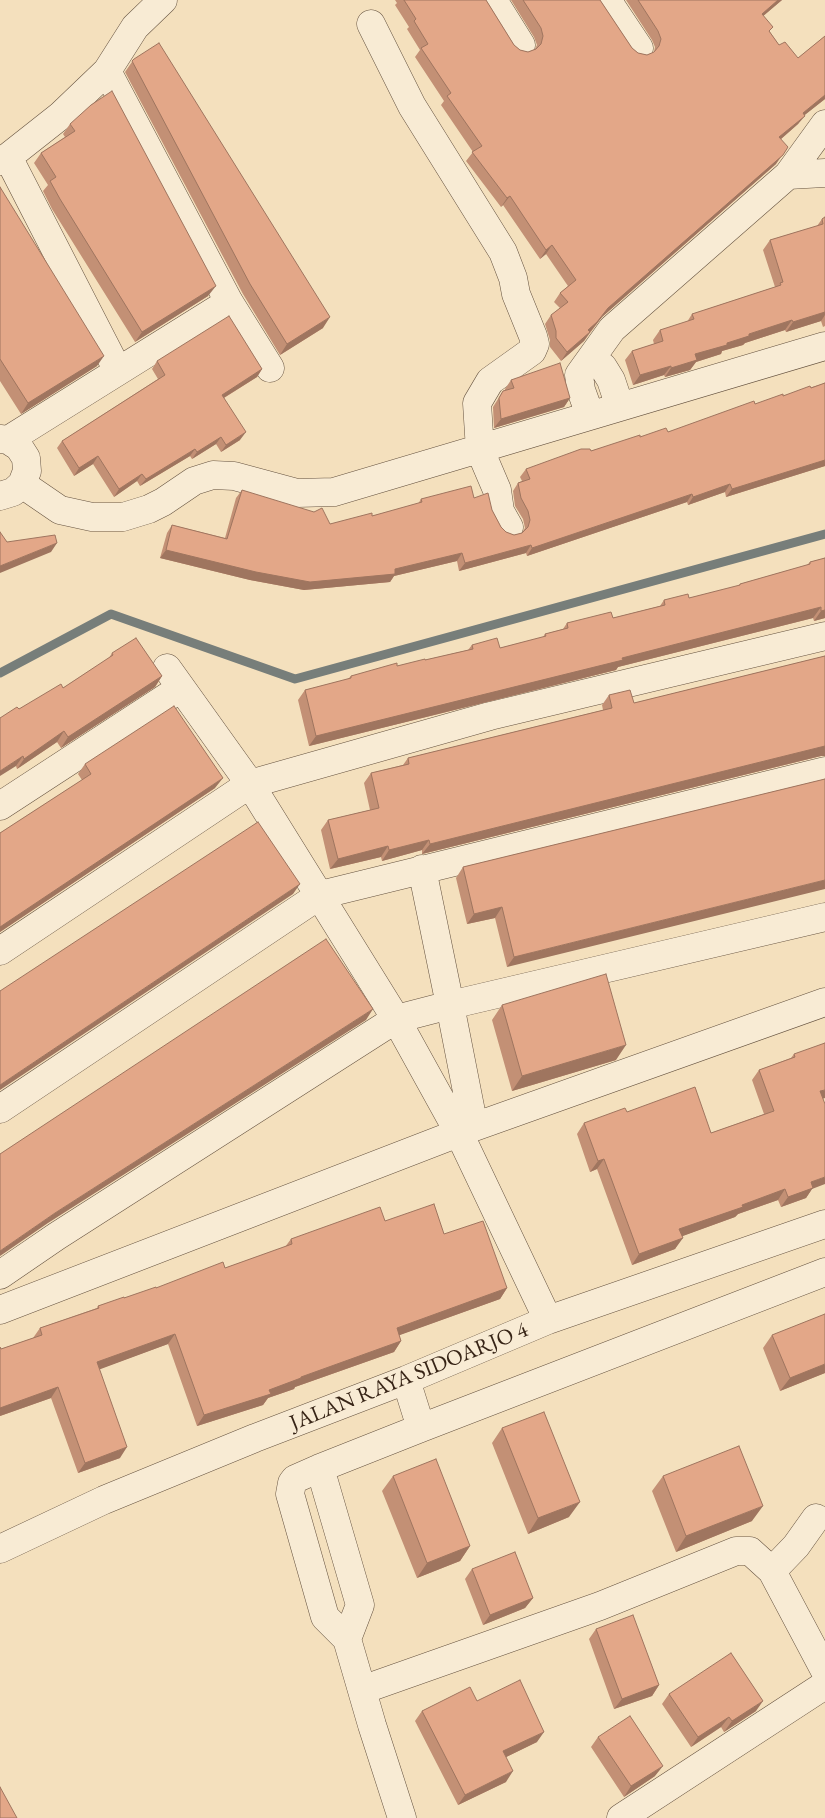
<!DOCTYPE html>
<style>
body{margin:0}
canvas{display:block;background:#f4e0bd}
</style>
<canvas width="825" height="1818"></canvas>
<script>
const c = document.querySelector('canvas').getContext('2d');
c.lineJoin = 'round';
function shape(rows) {
  const path = new Path2D();
  for (const r of rows) {
    path.moveTo(r[0], r[1]);
    for (let i = 2; i < r.length; i += 2) path.lineTo(r[i], r[i + 1]);
  }
  return path;
}
function stroke(path, color, width, dash) {
  c.strokeStyle = color;
  c.lineWidth = width;
  c.lineCap = dash ? 'butt' : 'round';
  c.setLineDash(dash || []);
  c.stroke(path);
}
function fill(path, color) {
  c.fillStyle = color;
  c.fill(path, 'evenodd');
}
function drawText(font, color, halo, rows, align = 'center') {
  c.font = font + ' "EB Garamond",serif';
  c.lineWidth = 4;
  c.setLineDash([]);
  c.textBaseline = 'middle';
  c.strokeStyle = halo;
  c.fillStyle = color;
  for (const [text, x, y, turn = 0] of rows) {
    c.save();
    c.translate(x, y);
    c.rotate((+turn || 0) * Math.PI / 180);
    c.textAlign = isNaN(turn) ? turn : align;
    if (halo) c.strokeText(text, 0, 0);
    c.fillText(text, 0, 0);
    c.restore();
  }
}
stroke(shape([
 [0,673,111,614,295,679,825,534]
]), '#777e7a', 9);
const minor = shape([
 [493,0,521,45],
 [607,0,639,48],
 [371,24,412,106,503,252,513,278,516,294,533,336,535,344,532,351,490,381,477,403,480,450,497,490,500,511,509,527],
 [107,71,229,302,270,368],
 [8,157,118,371],
 [0,161,8,157,60,116,107,71,135,27,163,0],
 [788,175,825,173],
 [592,359,603,367,611,380,620,407],
 [590,415,581,390,579,375,612,329,788,175,825,124],
 [0,439,8,440,19,447,26,458,27,471,22,484,13,492,0,496],
 [8,440,229,302],
 [22,484,60,510,92,517,123,517,149,509,163,502,194,481,213,475,234,476,297,493,334,492,825,346],
 [167,668,250,784,396,1019,459,1133,548,1320],
 [0,806,181,688],
 [422,869,450,1005,474,1127],
 [0,951,250,784,490,716,825,636],
 [0,1109,320,895,825,771],
 [0,1275,57,1236,396,1019,450,1005,825,917],
 [0,1310,474,1127,825,1002],
 [406,1380,421,1428],
 [320,1468,360,1605,347,1639],
 [0,1549,104,1500,255,1438,406,1380,548,1320,825,1224],
 [772,1571,796,1546,816,1518],
 [362,1690,600,1606,736,1551,750,1551,772,1571,825,1671],
 [402,1818,372,1725,347,1639,325,1617,290,1494,292,1483,295,1479,320,1468,421,1428,825,1272],
 [621,1818,825,1685]
]);
stroke(minor, '#665340', 29);
stroke(minor, '#f8ebd4', 28);
fill(shape([
 [395,0,486,0,514,45,520,50,528,52,535,49,537,45,534,37,511,0,600,0,632,48,638,53,647,55,654,52,655,47,652,40,626,0,782,0,763,16,770,32,779,45,798,58,825,36,825,99,804,115,798,124,781,139,776,164,602,317,584,341,561,361,550,347,550,340,545,324,551,315,560,308,554,302,560,293,568,286,546,254,540,259,503,205,501,207,466,161,473,152,441,105,444,101,415,57,420,50,407,29,409,27,395,5,397,3],
 [134,59,323,328,280,355,243,294,125,72],
 [70,124,208,296,135,342,52,209,43,191,48,185,34,163,41,153,65,137,63,134],
 [0,187,97,366,21,414,0,381],
 [825,217,825,326,823,327,821,321,786,332,785,330,745,343,743,345,722,351,721,354,696,362,690,370,665,377,664,375,633,385,625,360,632,351,654,344,653,340,660,330,687,322,692,314,775,287,763,250,770,240,817,226,822,219],
 [157,361,262,369,257,377,224,398,240,440,221,452,216,444,192,459,190,456,140,486,137,481,114,497,93,464,74,476,57,448,62,441,158,379,152,369],
 [511,380,570,398,564,407,494,428,493,407,503,391,505,390,505,389],
 [825,383,825,466,726,497,725,492,688,505,687,502,527,556,526,553,459,571,457,561,394,576,390,582,304,590,250,580,160,558,167,533,172,525,225,538,236,498,242,490,330,524,372,516,418,504,421,499,474,498,492,510,501,527,506,532,514,535,522,533,523,531,525,528,523,519,515,506,513,491,518,483,522,481,520,477,526,469,640,437,668,432],
 [825,558,825,618,814,621,813,618,618,667,616,670,309,746,298,700,305,690,348,679,351,676,425,660,468,650,472,645,500,648,543,637,545,634,563,629,567,623,613,618,660,606,664,600,689,598,738,586,740,584,807,565,810,562],
 [112,653,162,676,155,687,61,748,57,742,17,769,16,766,19,709,63,688,109,658],
 [825,656,825,756,821,756,422,854,422,850,382,861,381,857,330,869,321,830,328,820,370,810,364,783,371,773,403,765,408,758,603,710,602,705,609,695,634,703],
 [85,764,215,788,0,932,0,833,82,780,78,774],
 [825,779,507,967,495,918,467,924,456,878,463,867],
 [502,1005,616,1060,512,1091,492,1020],
 [794,1054,823,1098,812,1189,806,1198,781,1207,778,1200,738,1214,735,1217,682,1236,675,1249,632,1265,597,1169,590,1172,577,1134,584,1123,627,1112,711,1133,764,1114,752,1080,759,1070,791,1058],
 [385,1221,444,1234,507,1288,500,1299,399,1335,401,1341,394,1352,295,1387,294,1389,268,1398,263,1405,197,1426,168,1344,99,1369,120,1458,78,1473,51,1398,0,1416,0,1347,1,1349,33,1338,40,1328,97,1308,98,1306,225,1268,285,1247,291,1239],
 [772,1335,825,1373,780,1391,763,1348],
 [502,1428,569,1517,528,1534,492,1443],
 [393,1476,470,1546,460,1561,417,1578,382,1491],
 [663,1476,752,1521,676,1552,652,1491],
 [472,1569,533,1598,525,1608,483,1625,465,1579],
 [596,1629,659,1685,652,1696,614,1709,589,1639],
 [669,1694,756,1711,724,1732,721,1727,691,1747,662,1704],
 [477,1701,537,1742,506,1757,506,1782,458,1805,415,1721,422,1711],
 [598,1737,655,1776,624,1797,591,1747]
]), '#c39075');
fill(shape([
 [778,0,782,0,755,23,762,14],
 [825,95,825,99,796,122,803,113],
 [805,116,798,124,773,146,779,137],
 [788,147,776,164,602,317,591,331,582,339,588,330,608,308],
 [510,196,503,205,501,207,507,198],
 [552,245,546,254,540,259,546,250],
 [216,286,208,296,135,342,142,332],
 [825,312,825,315,821,321,786,332,793,322],
 [330,317,323,328,280,355,287,344],
 [792,320,785,330,745,343,743,345,722,351,721,354,696,362,690,370,665,377,671,368,695,354,749,334],
 [590,332,584,341,561,361,567,352],
 [104,356,97,366,21,414,28,403],
 [671,366,664,375,633,385,640,375],
 [262,369,257,377,217,402,222,395],
 [570,398,564,407,494,428,501,419],
 [246,432,240,440,221,452,226,445],
 [221,437,216,444,192,459,197,452],
 [195,449,190,456,140,486,146,479],
 [98,456,93,464,74,476,79,468],
 [825,460,825,466,726,497,732,489],
 [142,474,137,481,114,497,119,489],
 [730,484,725,492,688,505,693,497],
 [692,494,687,502,527,556,532,548],
 [57,543,51,552,0,573,0,566],
 [531,545,526,553,459,571,465,563],
 [166,550,395,569,462,553,457,561,394,576,390,582,304,590,250,580,160,558],
 [821,607,813,618,618,667,616,670,309,746,316,736],
 [825,610,825,618,814,621,821,611],
 [162,676,155,687,61,748,68,737],
 [64,731,57,742,17,769,24,759],
 [825,746,825,756,821,756,422,854,430,844],
 [23,756,16,766,0,776,0,771],
 [223,778,215,788,0,932,0,927],
 [429,840,422,850,382,861,389,850],
 [388,846,381,857,330,869,338,859],
 [825,880,825,889,507,967,514,957],
 [300,884,293,894,0,1090,0,1085],
 [502,907,495,918,467,924,474,914],
 [373,1009,366,1020,48,1223,0,1256,0,1251,55,1213],
 [626,1045,616,1060,512,1091,522,1076],
 [825,1090,825,1098,813,1102,820,1091],
 [604,1159,597,1169,590,1172,598,1161],
 [825,1177,825,1184,812,1189,806,1198,781,1207,788,1197,811,1182],
 [785,1189,778,1200,738,1214,735,1217,672,1240,679,1229,742,1205],
 [683,1238,675,1249,632,1265,639,1254],
 [507,1288,500,1299,389,1339,397,1328],
 [175,1334,168,1344,90,1373,97,1362],
 [401,1341,394,1352,295,1387,294,1389,268,1398,263,1405,197,1426,204,1415,301,1377],
 [825,1364,825,1373,780,1391,790,1378],
 [58,1387,51,1398,0,1416,0,1408],
 [127,1447,120,1458,78,1473,85,1463],
 [580,1502,569,1517,528,1534,538,1518],
 [763,1506,752,1521,676,1552,686,1536],
 [470,1546,460,1561,417,1578,427,1563],
 [533,1598,525,1608,483,1625,490,1615],
 [659,1685,652,1696,614,1709,622,1699],
 [763,1701,756,1711,724,1732,732,1721],
 [729,1717,721,1727,691,1747,698,1737],
 [544,1732,537,1742,496,1762,503,1751],
 [663,1766,655,1776,624,1797,631,1786],
 [513,1771,506,1782,458,1805,465,1795]
]), '#9f755f');
const building = shape([
 [404,0,486,0,514,45,520,50,528,52,536,49,541,44,543,36,541,28,523,0,600,0,632,48,638,53,647,55,654,52,659,46,661,39,658,31,638,0,778,0,762,14,773,27,769,31,779,45,785,42,798,58,825,36,825,95,803,113,805,116,779,137,788,147,783,155,608,308,597,322,588,330,590,332,567,352,556,338,556,331,551,315,568,302,560,293,576,280,552,245,546,250,510,196,507,198,472,152,482,146,447,96,451,93,421,48,428,44,414,21,416,19,404,0],
 [159,43,330,317,287,344,250,284,132,61,134,59,159,43],
 [112,91,216,286,142,332,60,199,50,181,56,177,41,153,75,131,70,124,91,105,112,91],
 [0,187,104,356,28,403,0,359,0,187],
 [825,217,825,312,793,322,792,320,749,334,749,336,727,343,727,345,695,354,697,360,671,368,671,366,640,375,632,351,663,341,660,330,694,319,692,314,781,285,780,283,783,282,770,240,823,224,822,219,825,217],
 [229,316,262,369,222,395,246,432,226,445,221,437,197,452,195,449,146,479,142,474,119,489,98,456,79,468,62,441,165,375,157,361,229,316],
 [560,363,570,398,501,419,499,398,503,391,514,388,511,380,560,363],
 [825,383,825,460,732,489,730,484,693,497,692,494,532,548,531,545,465,563,462,553,395,569,395,574,310,582,256,572,166,550,172,525,227,539,242,490,314,512,322,508,330,524,372,513,372,516,422,502,421,499,471,486,474,498,488,493,492,510,501,527,506,532,514,535,522,533,528,527,530,520,528,511,521,498,518,483,530,479,526,469,581,449,590,449,591,451,640,435,640,437,666,428,668,432,754,401,755,404,783,394,783,396,810,386,811,388,825,383],
 [0,532,7,542,55,535,57,543,0,566,0,532],
 [825,558,825,610,821,611,821,607,622,658,623,660,316,736,305,690,351,678,351,676,397,663,397,666,425,659,425,660,473,649,472,645,497,638,500,648,546,636,545,634,568,628,567,623,611,612,613,618,665,605,664,600,688,594,689,598,740,585,740,584,810,564,810,562,825,558],
 [136,638,162,676,68,737,64,731,24,759,23,756,0,771,0,718,17,707,19,709,61,684,63,688,113,655,112,653,136,638],
 [825,656,825,746,430,844,429,840,389,850,388,846,338,859,328,820,379,808,371,773,409,764,408,758,612,708,609,695,630,690,634,703,825,656],
 [174,706,223,778,0,927,0,833,91,774,85,764,174,706],
 [825,779,825,880,514,957,502,907,474,914,463,867,825,779],
 [258,822,300,884,0,1085,0,991,258,822],
 [326,939,373,1009,55,1213,0,1251,0,1154,326,939],
 [606,974,626,1045,522,1076,502,1005,606,974],
 [825,1043,825,1090,820,1091,825,1104,825,1177,811,1182,813,1188,788,1197,785,1189,742,1205,743,1207,679,1229,683,1238,639,1254,604,1159,598,1161,584,1123,625,1108,627,1112,695,1087,711,1133,774,1111,759,1070,795,1057,794,1054,825,1043],
 [434,1204,444,1234,483,1221,507,1288,397,1328,401,1341,301,1377,301,1378,269,1390,271,1394,204,1415,175,1334,97,1362,127,1447,85,1463,58,1387,0,1408,0,1347,1,1349,42,1335,40,1328,99,1308,98,1306,124,1297,124,1298,156,1287,156,1288,223,1262,225,1268,292,1244,291,1239,380,1207,385,1221,434,1204],
 [825,1314,825,1364,790,1378,772,1335,825,1314],
 [544,1412,580,1502,538,1518,502,1428,544,1412],
 [739,1446,763,1506,686,1536,663,1476,739,1446],
 [436,1459,470,1546,427,1563,393,1476,436,1459],
 [515,1552,533,1598,490,1615,472,1569,515,1552],
 [633,1615,659,1685,622,1699,596,1629,633,1615],
 [731,1653,763,1701,732,1721,729,1717,698,1737,669,1694,731,1653],
 [520,1680,544,1732,503,1751,513,1771,465,1795,422,1711,470,1687,477,1701,520,1680],
 [630,1716,663,1766,631,1786,598,1737,630,1716],
 [0,1787,17,1818,0,1818,0,1787]
]);
fill(building, '#e3a788');
stroke(building, '#9f755f', 1);
drawText('22px', '#372416', '#f8ebd4', [
 ["JALAN RAYA SIDOARJO 4",409,1377,-22]
]);
</script>
